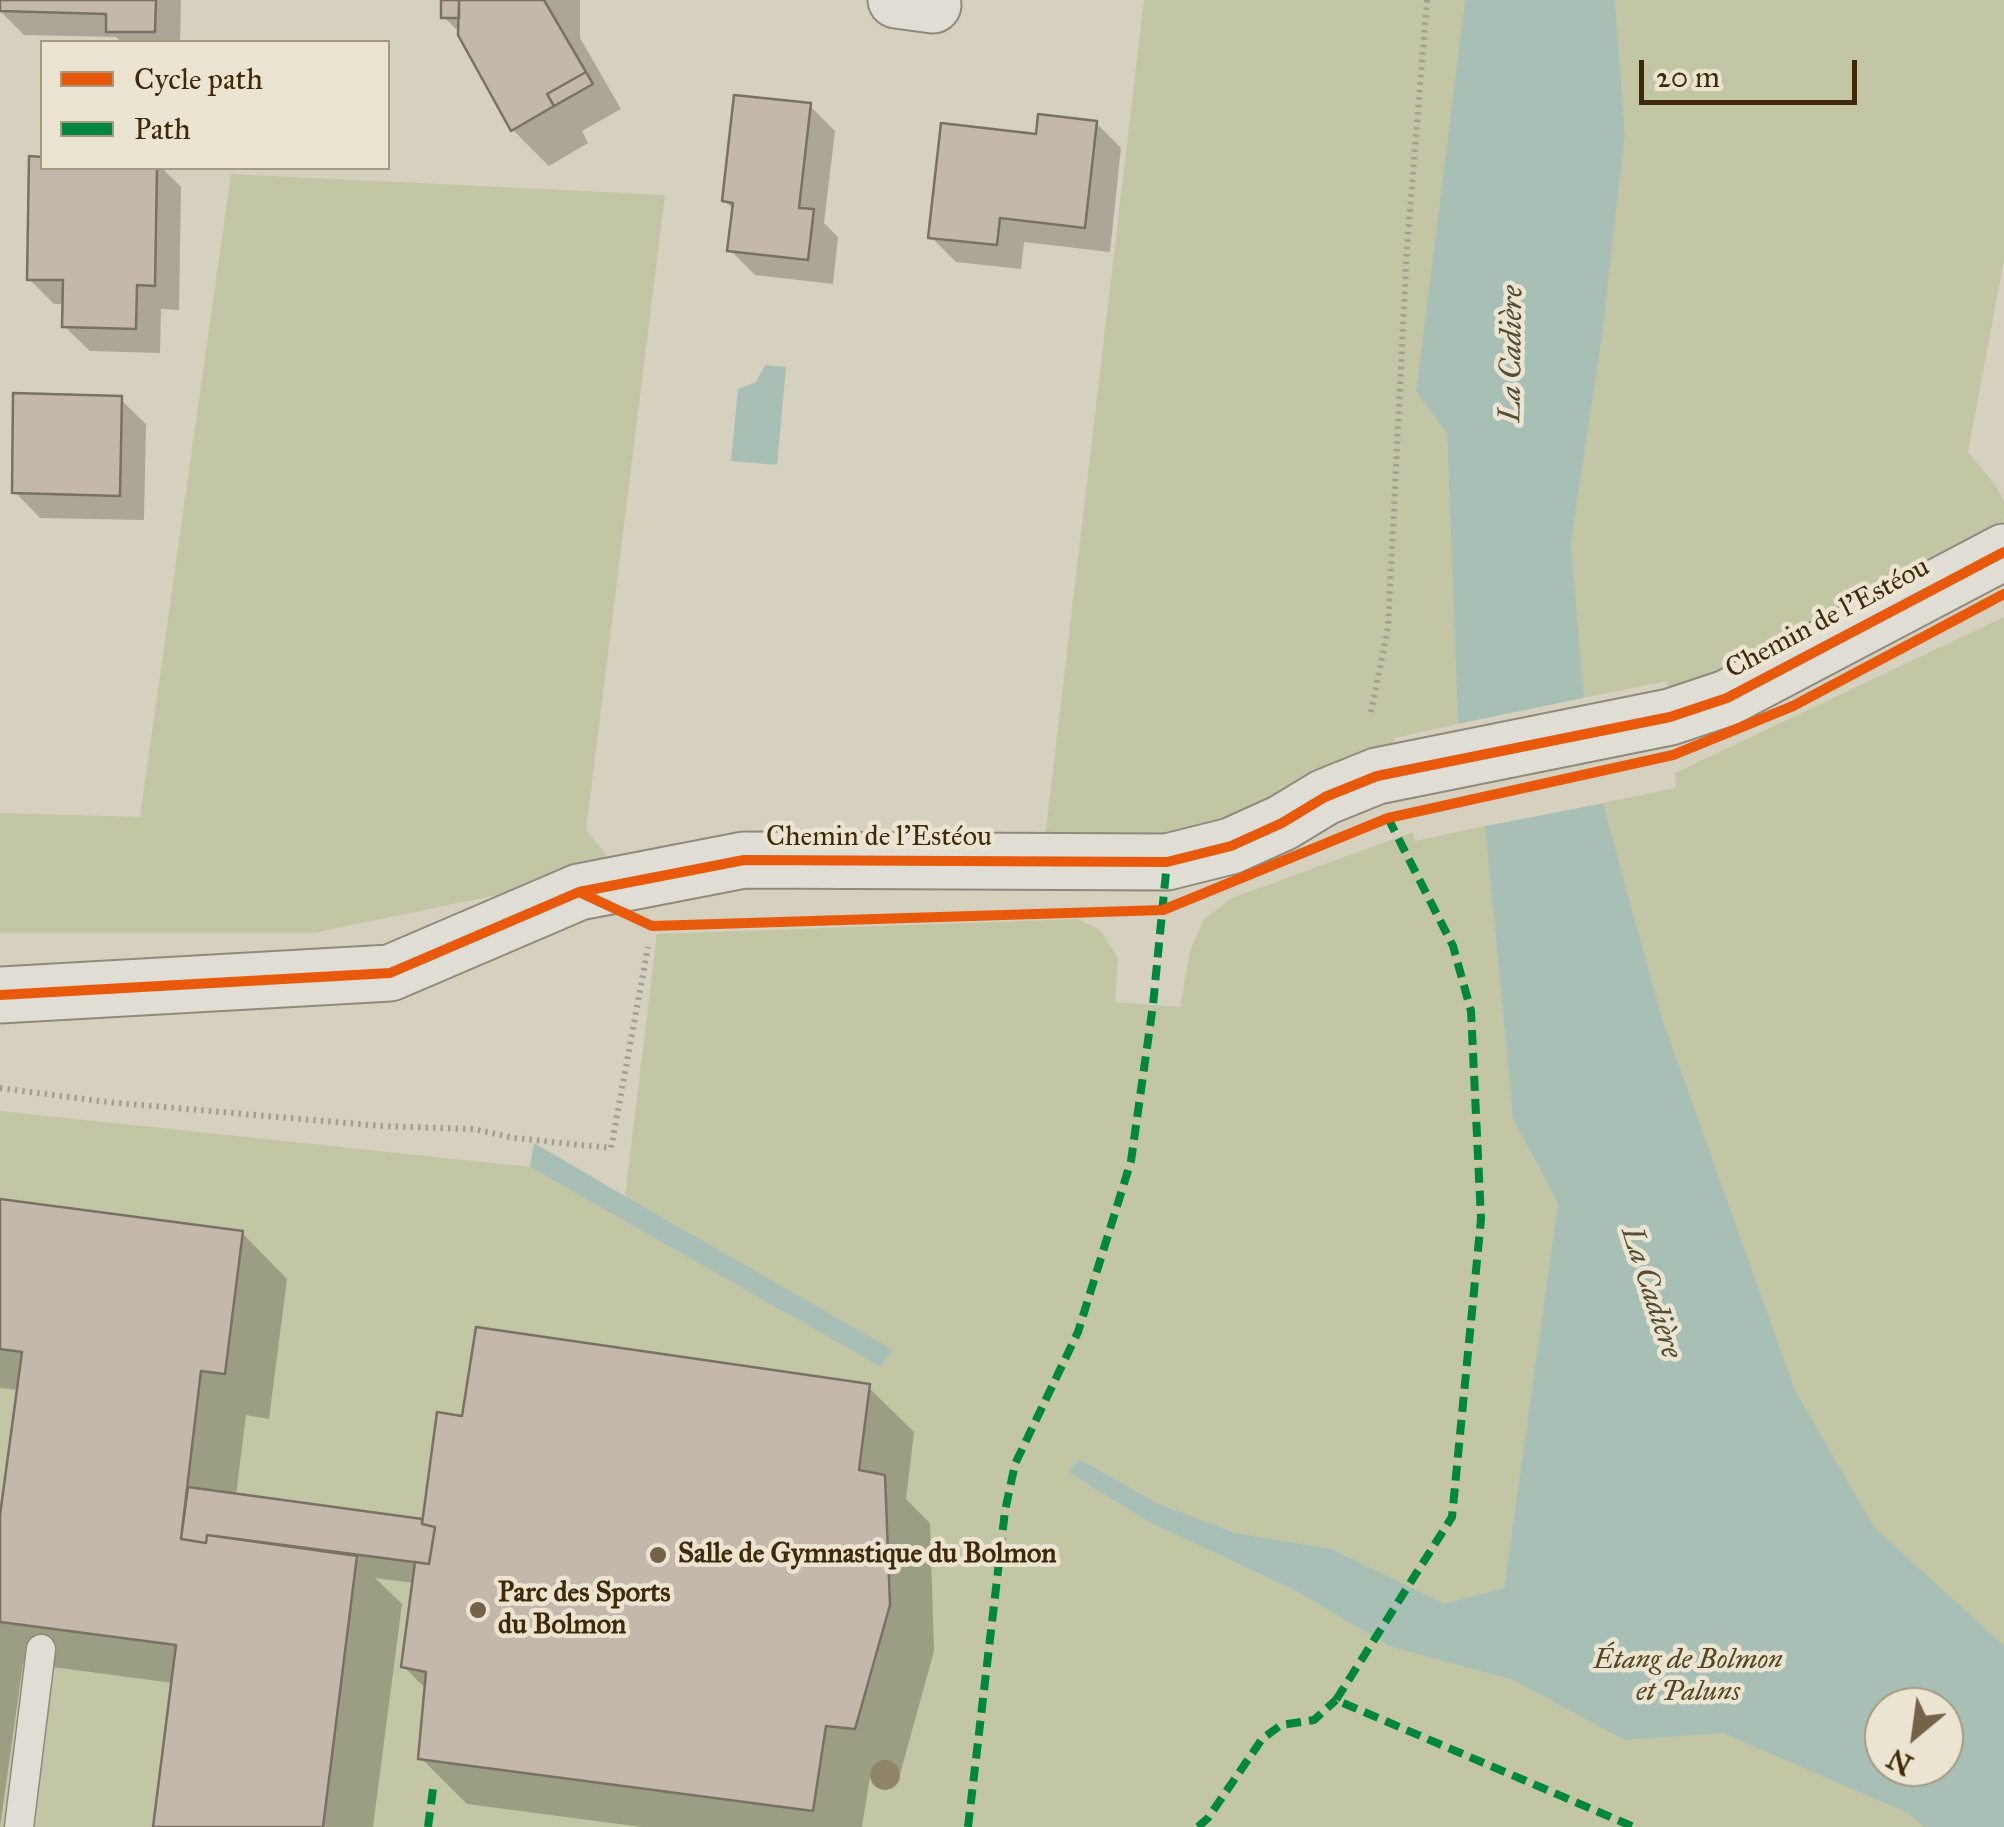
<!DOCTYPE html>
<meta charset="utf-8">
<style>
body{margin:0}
#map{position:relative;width:2004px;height:1827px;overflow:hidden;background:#d6d0bf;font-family:"IM FELL Great Primer",serif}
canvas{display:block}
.legend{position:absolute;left:40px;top:40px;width:350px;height:130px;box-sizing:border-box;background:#eae4d0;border:2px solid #a69980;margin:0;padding:12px 18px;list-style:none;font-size:30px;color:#3f2908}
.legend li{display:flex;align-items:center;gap:20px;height:50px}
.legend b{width:50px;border:2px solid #a69980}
.north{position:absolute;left:1864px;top:1687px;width:100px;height:100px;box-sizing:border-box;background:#eae4d0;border:2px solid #a69980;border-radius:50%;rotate:209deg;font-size:28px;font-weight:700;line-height:40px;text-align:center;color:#3f2908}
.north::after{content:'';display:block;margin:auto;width:35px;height:45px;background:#746348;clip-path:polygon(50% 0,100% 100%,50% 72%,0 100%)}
.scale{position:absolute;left:1639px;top:60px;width:218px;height:45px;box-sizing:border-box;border:5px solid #3f2908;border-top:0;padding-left:12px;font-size:30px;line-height:35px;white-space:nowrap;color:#3f2908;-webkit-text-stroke:8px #eae4d0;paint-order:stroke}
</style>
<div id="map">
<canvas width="2004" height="1827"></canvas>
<ul class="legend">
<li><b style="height:12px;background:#e8590c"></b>Cycle path</li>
<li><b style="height:12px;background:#00873e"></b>Path</li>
</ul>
<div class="north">N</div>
<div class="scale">20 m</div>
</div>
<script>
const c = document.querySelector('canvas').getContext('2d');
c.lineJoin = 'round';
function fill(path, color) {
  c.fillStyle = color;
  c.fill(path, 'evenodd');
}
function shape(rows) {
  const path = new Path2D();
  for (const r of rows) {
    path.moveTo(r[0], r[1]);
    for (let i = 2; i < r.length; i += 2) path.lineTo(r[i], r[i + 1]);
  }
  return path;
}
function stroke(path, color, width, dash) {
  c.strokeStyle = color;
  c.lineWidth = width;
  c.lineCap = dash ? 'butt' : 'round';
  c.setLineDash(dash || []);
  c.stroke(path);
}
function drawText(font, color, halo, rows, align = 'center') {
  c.font = font + ' "IM FELL Great Primer",serif';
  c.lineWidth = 9;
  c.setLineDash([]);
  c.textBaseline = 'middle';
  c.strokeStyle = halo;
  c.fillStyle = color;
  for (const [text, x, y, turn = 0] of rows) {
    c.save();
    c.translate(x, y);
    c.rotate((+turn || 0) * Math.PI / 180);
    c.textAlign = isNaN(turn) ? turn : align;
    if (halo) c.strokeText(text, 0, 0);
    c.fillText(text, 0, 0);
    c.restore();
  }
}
fill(shape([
 [1144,0,1465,0,1416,390,1447,434,1458,724,1394,738,1396,752,1223,827,1149,847,1045,838],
 [1615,0,2004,0,2004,260,1968,452,1996,486,2004,502,2004,518,1999,533,1720,681,1669,695,1667,681,1584,698,1571,543,1602,337,1625,134],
 [231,174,665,195,586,830,609,858,555,883,313,933,0,933,0,813,140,817],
 [2004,617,2004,1827,0,1827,0,1111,530,1167,882,1367,892,1350,625,1196,657,934,1078,919,1100,930,1118,958,1115,1002,1180,1007,1190,951,1204,919,1232,898,1413,832,1415,841,1485,826,1513,1119,1558,1203,1504,1588,1444,1605,1332,1549,1236,1533,1159,1504,1079,1459,1068,1472,1149,1522,1294,1590,1389,1646,1872,1524,1795,1390,1661,1015,1603,803,1676,788,1675,773],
 [1884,1707,1944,1707,1944,1767,1884,1767]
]), '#c2c6a4');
fill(shape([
 [1465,0,1615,0,1625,134,1602,337,1571,543,1584,698,1458,724,1447,434,1416,391],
 [765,365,786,367,777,465,731,461,738,389,756,382],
 [1603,803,1661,1015,1795,1390,1874,1527,2004,1646,2004,1827,1924,1827,1908,1813,1723,1733,1625,1740,1513,1680,1389,1646,1294,1590,1149,1522,1068,1472,1079,1459,1159,1504,1236,1533,1332,1549,1444,1604,1504,1588,1558,1203,1513,1119,1485,826],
 [1884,1707,1944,1707,1944,1767,1884,1767],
 [534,1143,625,1196,893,1350,881,1367,530,1167]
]), '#a8bfb6');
fill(shape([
 [1589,697,1586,703,1533,714,1458,729,1453,725],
 [1602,798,1608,802,1480,827,1484,821]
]), '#d6d0bf');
fill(shape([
 [0,0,181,0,180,42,121,42,116,37,24,35,0,11],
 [444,0,580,0,580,38,621,109,582,131,588,143,549,166,513,130,460,29,456,29,444,17],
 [810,106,835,131,824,223,838,237,833,284,755,275,730,250,734,210,724,200],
 [1096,123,1121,148,1110,252,1024,242,1021,269,956,262,931,237,1039,137],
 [32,159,42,159,42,168,162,168,181,187,179,310,161,309,160,353,90,351,64,326,65,304,54,304,29,279],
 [120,399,146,424,144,520,40,518,15,492],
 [0,1202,242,1233,287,1279,269,1419,246,1415,236,1496,424,1522,464,1419,868,1387,914,1432,906,1499,930,1523,934,1651,900,1774,871,1770,862,1827,642,1827,467,1804,421,1758,427,1690,403,1666,414,1583,375,1578,402,1604,373,1827,156,1827,173,1683,23,1663,0,1827,0,1517,19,1390,0,1388]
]), '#0003');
const building = shape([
 [0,0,156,0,155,32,106,32,106,14,0,11,0,0],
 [441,0,459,0,459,18,441,18,441,0],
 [459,0,544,0,586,72,547,94,554,106,511,131,458,35,459,0],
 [586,72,593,84,554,106,547,94,586,72],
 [734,95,811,103,799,208,814,209,808,260,727,251,733,203,722,201,734,95],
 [1038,114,1097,121,1085,228,1000,218,997,245,928,238,941,123,1036,134,1038,114],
 [29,156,42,157,42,168,157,168,155,286,137,285,136,329,62,327,63,280,27,280,29,156],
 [13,393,122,396,120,496,12,493,13,393],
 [0,1199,243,1231,225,1374,201,1371,181,1539,206,1543,207,1535,357,1556,323,1827,153,1827,176,1645,0,1622,0,1515,22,1352,0,1349,0,1199],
 [476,1327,870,1384,859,1470,885,1475,890,1605,855,1729,826,1726,813,1811,418,1759,426,1672,401,1667,415,1562,429,1564,435,1527,422,1524,437,1412,462,1416,476,1327],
 [188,1487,422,1519,422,1524,435,1527,429,1564,207,1535,206,1543,181,1539,188,1487]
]);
fill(building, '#c4b7ac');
stroke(building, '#797264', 2.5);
const service = shape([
 [19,1827,41,1649]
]);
const minor = shape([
 [896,0,933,5],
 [0,995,390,973,579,892,744,860,1167,862,1231,846,1282,823,1325,797,1377,776,1670,717,1727,698,2004,552]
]);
stroke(service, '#908a7c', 31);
stroke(minor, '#908a7c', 59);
stroke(shape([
 [1371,712,1388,628,1407,247,1427,0],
 [0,1088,107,1102,381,1126,474,1129,514,1138,611,1148,648,947]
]), '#a39e94', 6, [2.5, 5]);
stroke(service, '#e0ddd4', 28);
stroke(minor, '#e0ddd4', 55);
stroke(shape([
 [1388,818,1453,946,1471,1011,1481,1219,1452,1517,1336,1700,1634,1827],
 [428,1827,433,1789],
 [968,1827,1005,1511,1015,1464,1078,1332,1131,1161,1153,1005,1167,862],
 [1198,1827,1208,1818,1262,1739,1281,1725,1314,1720,1336,1700]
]), '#00873e', 8, [15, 8]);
stroke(shape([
 [579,892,652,926,1163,910,1388,818,1673,755,1793,706,2004,594],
 [0,995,390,973,579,892,744,860,1167,862,1231,846,1282,823,1325,797,1377,776,1670,717,1727,698,2004,552]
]), '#e8590c', 10);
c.fillStyle = '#908569';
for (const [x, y] of [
 [885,1775]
]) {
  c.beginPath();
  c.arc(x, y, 15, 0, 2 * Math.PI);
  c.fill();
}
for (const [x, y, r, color] of [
 [658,1555,10,"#746348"],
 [478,1610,10,"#746348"]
]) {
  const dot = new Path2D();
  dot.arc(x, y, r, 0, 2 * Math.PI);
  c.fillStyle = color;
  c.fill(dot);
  stroke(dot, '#eae4d0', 4);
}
drawText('28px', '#3f2908', '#eae4d0', [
 ["Chemin de l'Estéou",1828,619,-28],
 ["Chemin de l'Estéou",879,838]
]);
drawText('bold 28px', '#3f2908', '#eae4d0', [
 ["Salle de Gymnastique du Bolmon",678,1555],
 ["Parc des Sports",498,1594],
 ["du Bolmon",498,1626]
], 'left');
drawText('italic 28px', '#564723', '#eae4d0', [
 ["Étang de Bolmon",1688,1661],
 ["et Paluns",1688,1693]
]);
drawText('italic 30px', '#544d32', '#eae4d0', [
 ["La Cadière",1513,354,-89],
 ["La Cadière",1650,1293,72]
]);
</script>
